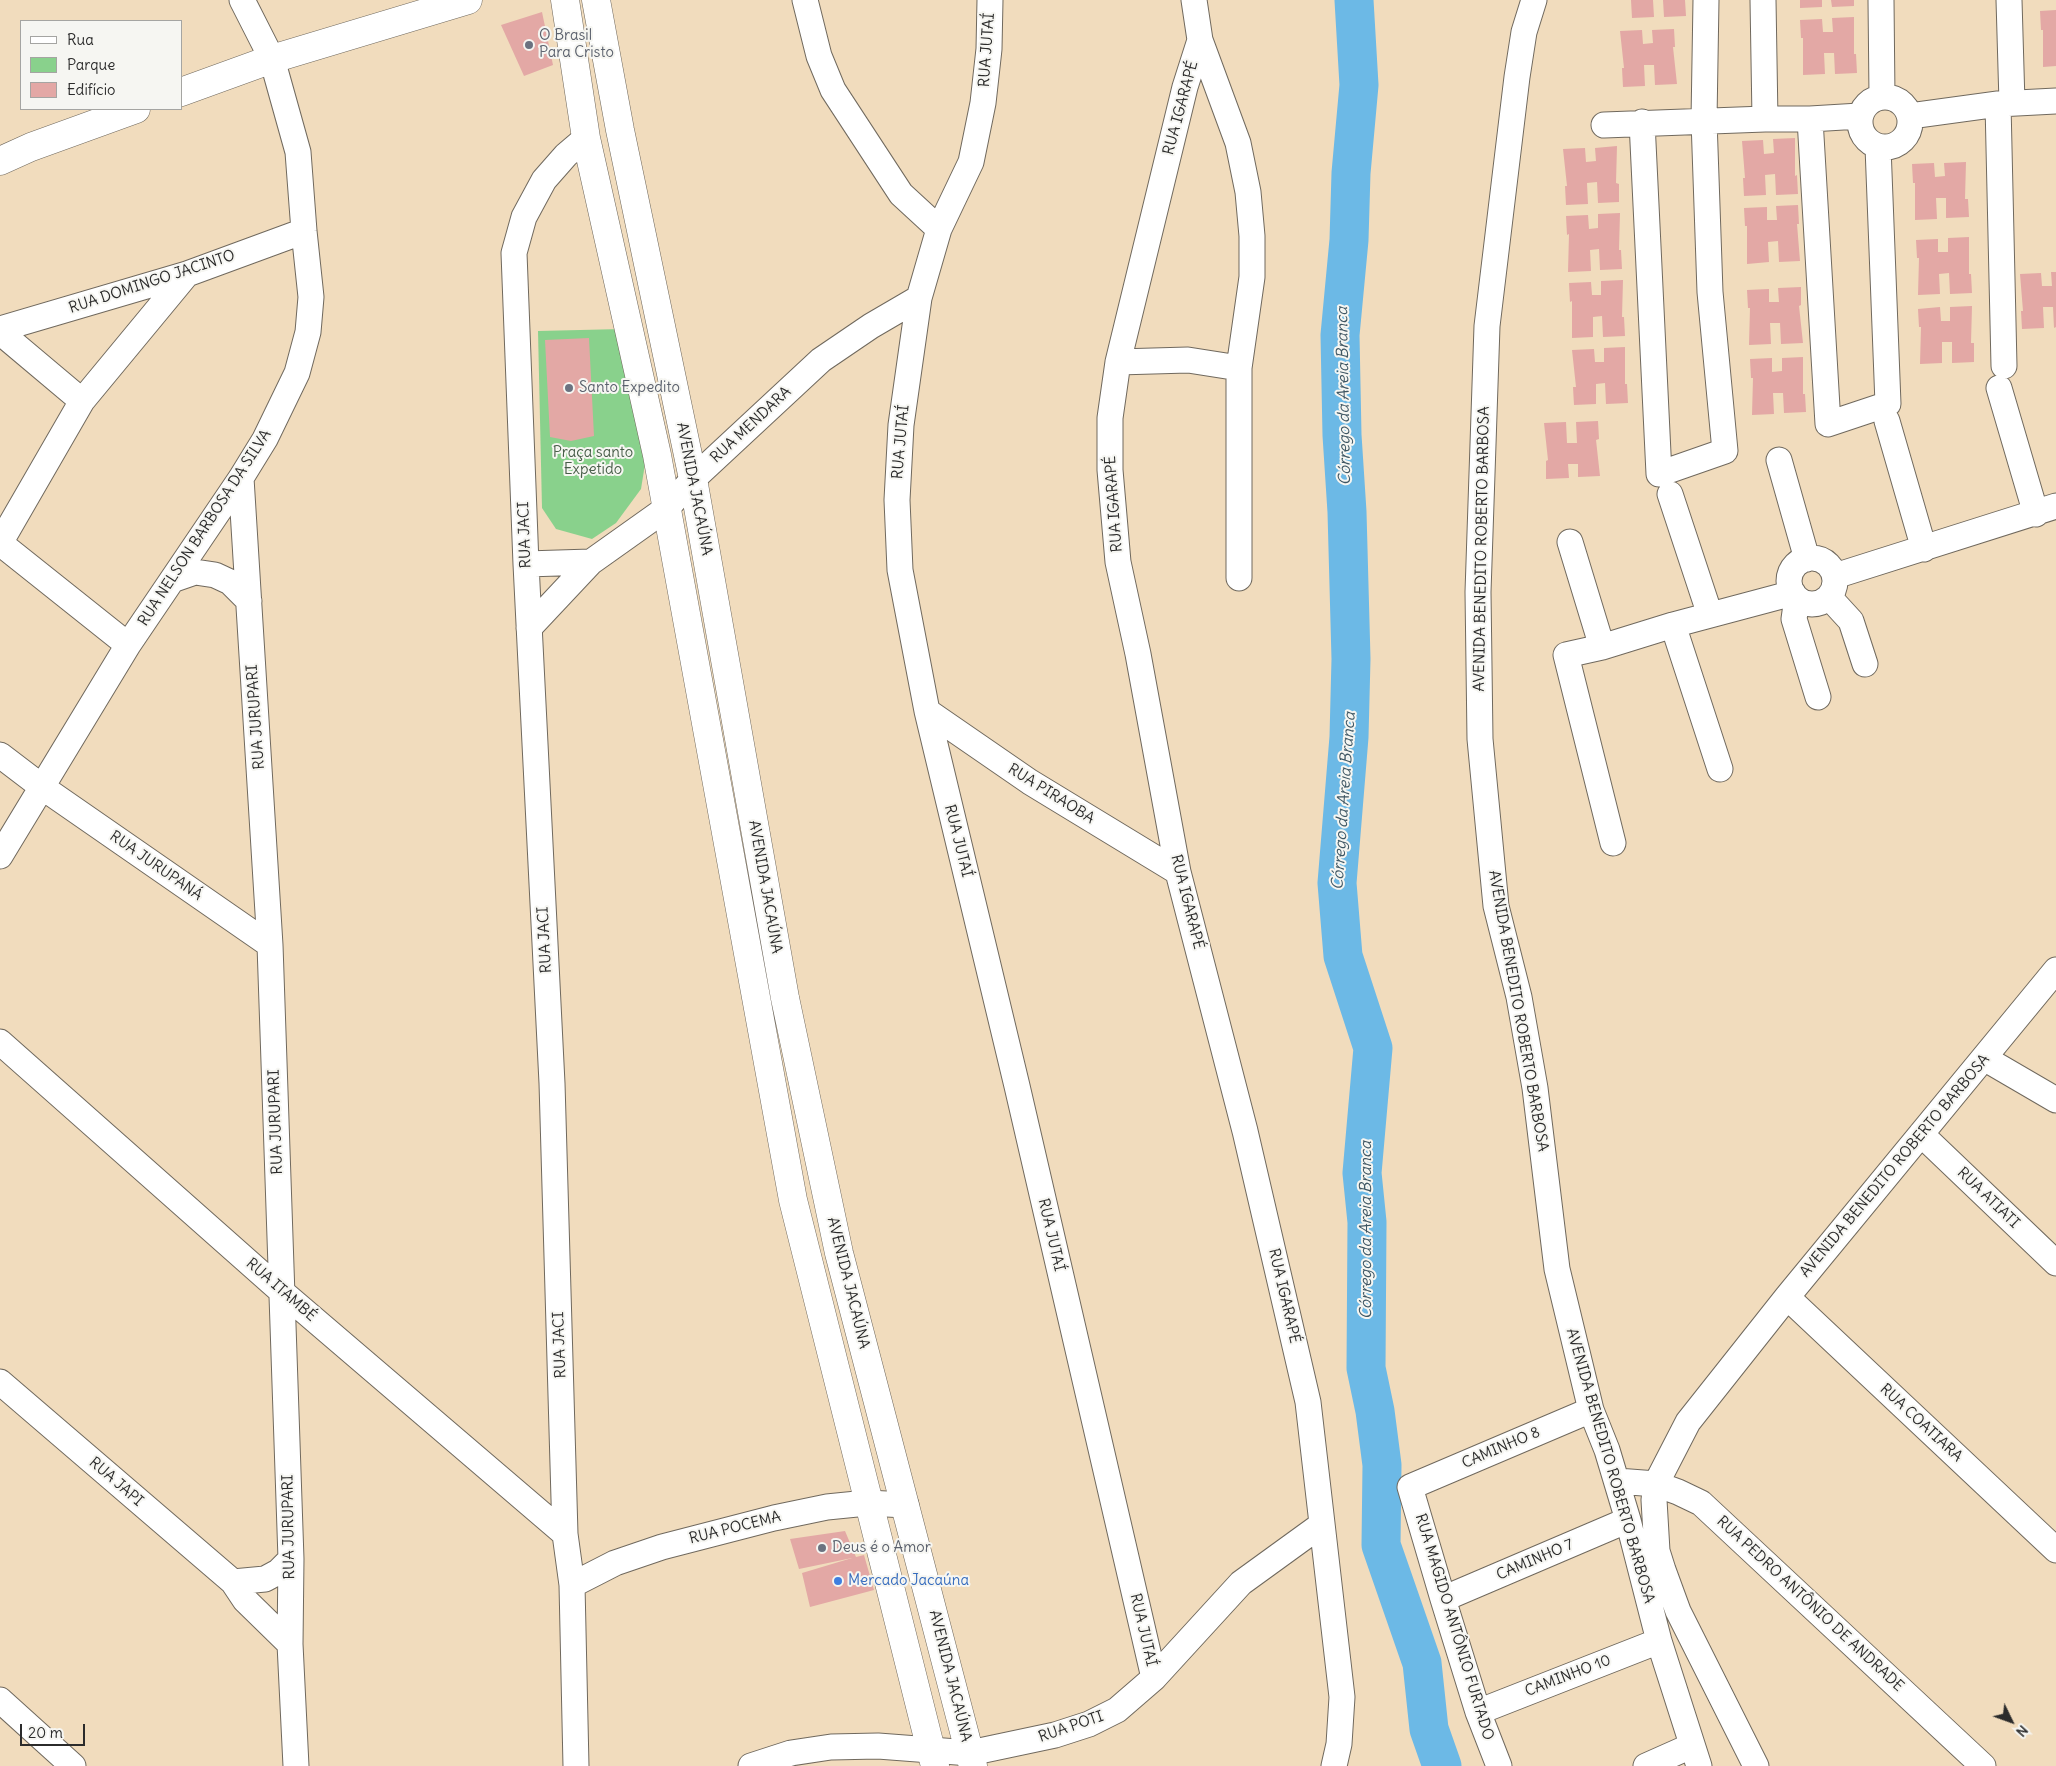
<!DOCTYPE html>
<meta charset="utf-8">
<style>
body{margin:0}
#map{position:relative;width:2056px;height:1766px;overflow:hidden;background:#f1dcbd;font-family:Delius,sans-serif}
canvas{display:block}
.legend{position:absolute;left:20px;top:20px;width:162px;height:90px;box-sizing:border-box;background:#f6f6f2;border:1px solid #a5a5a2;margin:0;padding:6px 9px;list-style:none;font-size:15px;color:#2b2b2b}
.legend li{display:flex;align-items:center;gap:10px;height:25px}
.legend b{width:25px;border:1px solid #a5a5a2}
.north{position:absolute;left:1986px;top:1696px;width:50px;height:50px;-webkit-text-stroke:4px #f6f6f2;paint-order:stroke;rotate:132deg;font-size:14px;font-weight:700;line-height:20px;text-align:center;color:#2b2b2b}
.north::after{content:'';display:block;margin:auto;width:18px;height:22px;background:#2b2b2b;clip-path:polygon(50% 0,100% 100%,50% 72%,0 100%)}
.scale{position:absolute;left:20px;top:1724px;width:65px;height:22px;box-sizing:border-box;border:2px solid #2b2b2b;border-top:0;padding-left:6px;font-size:15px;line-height:18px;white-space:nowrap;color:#2b2b2b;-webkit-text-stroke:4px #f6f6f2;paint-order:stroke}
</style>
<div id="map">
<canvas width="2056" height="1766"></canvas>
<ul class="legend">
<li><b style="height:6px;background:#fff"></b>Rua</li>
<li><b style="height:14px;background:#89d18c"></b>Parque</li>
<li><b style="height:14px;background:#e3a8a5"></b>Edifício</li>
</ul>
<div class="north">N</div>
<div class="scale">20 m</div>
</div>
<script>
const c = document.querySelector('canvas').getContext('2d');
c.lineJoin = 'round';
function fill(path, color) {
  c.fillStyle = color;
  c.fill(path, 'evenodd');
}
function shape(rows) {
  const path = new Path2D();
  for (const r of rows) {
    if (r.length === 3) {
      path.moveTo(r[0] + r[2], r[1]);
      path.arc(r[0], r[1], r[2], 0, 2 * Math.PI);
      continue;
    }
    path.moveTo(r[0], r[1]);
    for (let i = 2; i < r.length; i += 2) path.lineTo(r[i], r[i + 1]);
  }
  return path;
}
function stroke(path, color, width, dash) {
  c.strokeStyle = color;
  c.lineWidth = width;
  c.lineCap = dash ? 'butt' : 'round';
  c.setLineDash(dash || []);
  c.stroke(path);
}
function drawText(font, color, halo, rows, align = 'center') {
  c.font = font + ' Delius,sans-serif';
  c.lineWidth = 4;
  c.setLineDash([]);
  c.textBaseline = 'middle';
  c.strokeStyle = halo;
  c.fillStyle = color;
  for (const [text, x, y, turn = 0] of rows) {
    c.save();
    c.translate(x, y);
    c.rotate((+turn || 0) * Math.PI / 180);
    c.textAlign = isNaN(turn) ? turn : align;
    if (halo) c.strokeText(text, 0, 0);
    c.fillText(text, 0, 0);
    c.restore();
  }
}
fill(shape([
 [622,329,646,458,641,489,616,523,592,539,556,529,542,508,538,331]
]), '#89d18c');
stroke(shape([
 [1354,0,1359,85,1351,173,1349,240,1340,335,1342,435,1347,512,1351,659,1349,737,1337,883,1343,956,1373,1048,1362,1173,1367,1222,1366,1368,1375,1411,1382,1465,1381,1545,1422,1663,1429,1729,1442,1766]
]), '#6cb9e6', 39);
fill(shape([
 [1631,0,1653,0,1654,17,1632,18],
 [1663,0,1685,0,1686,16,1664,17],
 [1800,0,1822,0,1822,7,1800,8],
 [1831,0,1854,0,1854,6,1832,7],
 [2056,10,2056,66,2043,67,2043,30,2041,30,2040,11],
 [542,12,553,65,524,76,501,25],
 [1854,17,1854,54,1856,54,1857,73,1835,74,1834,53,1824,53,1825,74,1803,75,1803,38,1801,38,1800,20,1822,19,1823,32,1833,32,1832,18],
 [1674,29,1675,47,1673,47,1677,84,1655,85,1654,65,1644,65,1645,86,1623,87,1622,68,1624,68,1620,31,1642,30,1643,44,1653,43,1652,30],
 [1795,138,1795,176,1797,175,1798,194,1776,195,1775,174,1765,175,1766,195,1744,196,1743,178,1745,178,1742,141,1763,140,1764,154,1774,153,1773,139],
 [1617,146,1616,183,1619,184,1619,202,1598,203,1597,182,1587,183,1588,204,1566,205,1565,186,1567,186,1563,149,1585,148,1586,162,1596,161,1595,148],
 [1966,162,1965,199,1968,199,1969,217,1946,218,1946,198,1936,198,1937,219,1915,220,1915,183,1913,183,1912,164,1934,163,1935,177,1945,176,1944,163],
 [1798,205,1799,224,1797,224,1800,261,1779,262,1778,241,1768,242,1769,262,1747,264,1747,226,1745,226,1744,208,1767,207,1767,220,1777,220,1776,206],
 [1620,213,1619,250,1621,250,1622,269,1600,270,1599,249,1590,250,1591,271,1568,272,1569,234,1567,235,1566,216,1588,215,1589,229,1598,228,1598,214],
 [1969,237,1969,274,1971,274,1972,293,1950,294,1949,273,1939,274,1940,294,1918,295,1919,258,1917,258,1916,240,1938,239,1938,252,1948,252,1948,238],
 [2051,272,2056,272,2056,327,2054,328,2053,307,2043,307,2044,328,2022,329,2021,311,2023,311,2020,274,2041,273,2042,286,2052,286],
 [1623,280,1622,317,1624,317,1625,336,1603,337,1602,316,1593,317,1593,337,1572,338,1572,301,1570,302,1569,283,1591,282,1592,295,1601,295,1601,281],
 [1801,287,1801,305,1799,306,1803,343,1781,344,1780,323,1770,323,1771,344,1749,345,1750,308,1748,308,1747,290,1769,289,1769,302,1779,302,1778,288],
 [1972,306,1971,343,1974,343,1974,362,1952,363,1952,342,1942,342,1942,363,1920,364,1921,327,1919,327,1918,309,1940,307,1941,321,1950,321,1950,307],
 [589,338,594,436,571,441,550,437,545,340],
 [1625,347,1625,384,1627,384,1628,403,1606,404,1605,383,1596,384,1596,404,1574,405,1573,387,1576,387,1572,350,1594,349,1595,362,1604,362,1604,348],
 [1803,357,1803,394,1805,394,1806,412,1784,413,1783,393,1773,393,1774,414,1752,415,1753,378,1751,378,1750,359,1772,358,1772,372,1782,371,1782,358],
 [1598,421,1599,439,1596,440,1600,476,1578,477,1578,464,1568,464,1569,478,1546,479,1546,461,1548,460,1544,423,1566,422,1567,443,1577,443,1576,422],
 [845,1531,856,1557,864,1555,874,1590,810,1607,802,1573,852,1558,799,1569,790,1539]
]), '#e3a8a5');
const minor = shape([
 [805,0,819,56,833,90,901,194,939,229],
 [990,0,989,49,983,103,971,162,939,229,919,298,901,425,897,500,900,570,927,711,1017,1086,1154,1678],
 [1194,0,1200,40,1238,143,1248,192,1252,236,1252,277,1239,368,1239,578],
 [1534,0,1524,32,1517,77,1487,326,1478,592,1480,739,1496,906,1519,997,1535,1088,1557,1269,1591,1410,1607,1450,1628,1520,1659,1641,1699,1766],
 [1763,0,1765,119],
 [1881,0,1882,96],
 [2009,0,2012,103],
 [1200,40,1185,87,1118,362,1110,418,1110,470,1118,562,1138,654,1178,872,1245,1131,1308,1402,1342,1697,1339,1744,1334,1766],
 [1885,122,25],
 [1998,104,2004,366],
 [1910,116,1998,104,2056,101],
 [1810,119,1828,424,1888,404,1878,147],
 [1642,122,1659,474,1725,451,1710,292,1704,120,1706,0],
 [1604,125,1765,119,1810,119,1860,116],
 [0,329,187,274,304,231],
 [0,332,82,401],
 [1118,362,1188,360,1239,368],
 [1999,388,2036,514],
 [1887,421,1924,549],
 [1779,460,1807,559],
 [241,478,270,945,291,1559,290,1644,296,1766],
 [1670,494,1710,615],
 [1570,542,1602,647],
 [1812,581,23],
 [526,564,591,562],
 [1835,576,2056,506],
 [172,580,195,572,215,575,230,582,249,601],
 [1829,597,1851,621,1865,664],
 [1797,598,1794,619,1818,697],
 [1673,625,1720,769],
 [529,628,591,562,667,508,693,479,821,360,871,326,919,298],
 [128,645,0,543,82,401,187,274],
 [927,711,1030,782,1178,872],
 [0,755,42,787,270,945],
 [1613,843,1566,655,1602,647,1673,625,1793,593],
 [0,856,128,645,241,478,265,439,297,373,308,332,311,297,304,231,298,152,272,59,242,0],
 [0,1042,281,1291,565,1534],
 [1984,1058,2056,1100],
 [1921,1134,2056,1263],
 [1787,1297,2056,1550],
 [0,1382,233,1582,245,1600,290,1644],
 [1617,1481,1656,1484,1678,1492,1701,1503,1983,1766],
 [233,1582,265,1579,278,1572,291,1559],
 [572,1585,615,1563,662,1547,774,1518,827,1507,867,1503,906,1505],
 [1443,1599,1628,1520],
 [0,1700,73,1766],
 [1478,1712,1659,1641],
 [576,1766,572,1585,565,1534,552,1083,526,564,514,253,524,217,544,180,566,155,586,138],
 [751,1766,791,1753,831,1747,878,1746,970,1753,1055,1735,1089,1724,1117,1710,1154,1678,1241,1583,1321,1525],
 [1499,1766,1478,1712,1443,1599,1410,1487,1591,1410],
 [1646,1766,1691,1746],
 [1756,1766,1678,1611,1663,1570,1657,1551,1654,1500,1656,1484,1688,1422,1787,1297,2056,970]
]);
const tertiary = shape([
 [565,0,586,138,657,455,793,1200,935,1766],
 [596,0,620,130,693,479,785,998,839,1253,973,1766],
 [181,92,272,59,468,0],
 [0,161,31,147,136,109]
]);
stroke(minor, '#70695e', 27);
stroke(tertiary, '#70695e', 29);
stroke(minor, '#fff', 25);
stroke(tertiary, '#fff', 28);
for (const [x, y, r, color] of [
 [529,45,5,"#6b7280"],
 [569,388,5,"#6b7280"],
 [822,1548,5,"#6b7280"],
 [838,1581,5,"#3f7fe0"]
]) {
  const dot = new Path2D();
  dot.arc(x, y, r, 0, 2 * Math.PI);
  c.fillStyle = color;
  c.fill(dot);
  stroke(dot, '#f6f6f2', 2);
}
drawText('15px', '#5b616d', '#f6f6f2', [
 ["O Brasil",539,36],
 ["Para Cristo",539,53],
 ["Santo Expedito",579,388],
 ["Deus é o Amor",832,1548]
], 'left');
drawText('15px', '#2b2b2b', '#f6f6f2', [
 ["RUA JUTAÍ",987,50,-86],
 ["RUA IGARAPÉ",1181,108,-75],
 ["RUA DOMINGO JACINTO",152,282,-18],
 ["RUA MENDARA",751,425,-43],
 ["RUA JUTAÍ",901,442,-85],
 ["AVENIDA JACAÚNA",694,489,79],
 ["RUA IGARAPÉ",1114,504,-94],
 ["RUA NELSON BARBOSA DA SILVA",205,528,-57],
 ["RUA JACI",525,535,-92],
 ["AVENIDA BENEDITO ROBERTO BARBOSA",1482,549,-89],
 ["RUA JURUPARI",256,717,-94],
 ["RUA PIRAOBA",1051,794,32],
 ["RUA JUTAÍ",958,841,76],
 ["RUA JURUPANÁ",156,866,35],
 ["AVENIDA JACAÚNA",765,887,80],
 ["RUA IGARAPÉ",1187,902,76],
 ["RUA JACI",545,940,-93],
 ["AVENIDA BENEDITO ROBERTO BARBOSA",1518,1011,80],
 ["RUA JURUPARI",276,1122,-92],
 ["AVENIDA BENEDITO ROBERTO BARBOSA",1895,1166,-50],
 ["RUA ATIATI",1988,1198,44],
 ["RUA JUTAÍ",1051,1235,77],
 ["AVENIDA JACAÚNA",848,1283,76],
 ["RUA ITAMBÉ",281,1290,41],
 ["RUA IGARAPÉ",1284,1296,77],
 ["RUA JACI",560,1345,-92],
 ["RUA COATIARA",1921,1423,43],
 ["CAMINHO 8",1501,1448,-23],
 ["AVENIDA BENEDITO ROBERTO BARBOSA",1610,1466,74],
 ["RUA JAPI",116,1482,41],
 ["RUA JURUPARI",289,1527,-91],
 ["RUA POCEMA",735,1528,-14],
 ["CAMINHO 7",1535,1560,-23],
 ["RUA PEDRO ANTÔNIO DE ANDRADE",1810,1604,43],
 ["RUA MAGIDO ANTÔNIO FURTADO",1454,1627,73],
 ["RUA JUTAÍ",1143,1630,77],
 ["AVENIDA JACAÚNA",950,1676,76],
 ["CAMINHO 10",1568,1676,-21],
 ["RUA POTI",1071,1727,-19]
]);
drawText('15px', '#475d48', '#f6f6f2', [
 ["Praça santo",593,453],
 ["Expetido",593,470]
]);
drawText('15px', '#366cbe', '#f6f6f2', [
 ["Mercado Jacaúna",848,1581]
], 'left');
drawText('italic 16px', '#3e5663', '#f6f6f2', [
 ["Córrego da Areia Branca",1344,396,-91],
 ["Córrego da Areia Branca",1344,801,-86],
 ["Córrego da Areia Branca",1366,1230,-90]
]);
</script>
